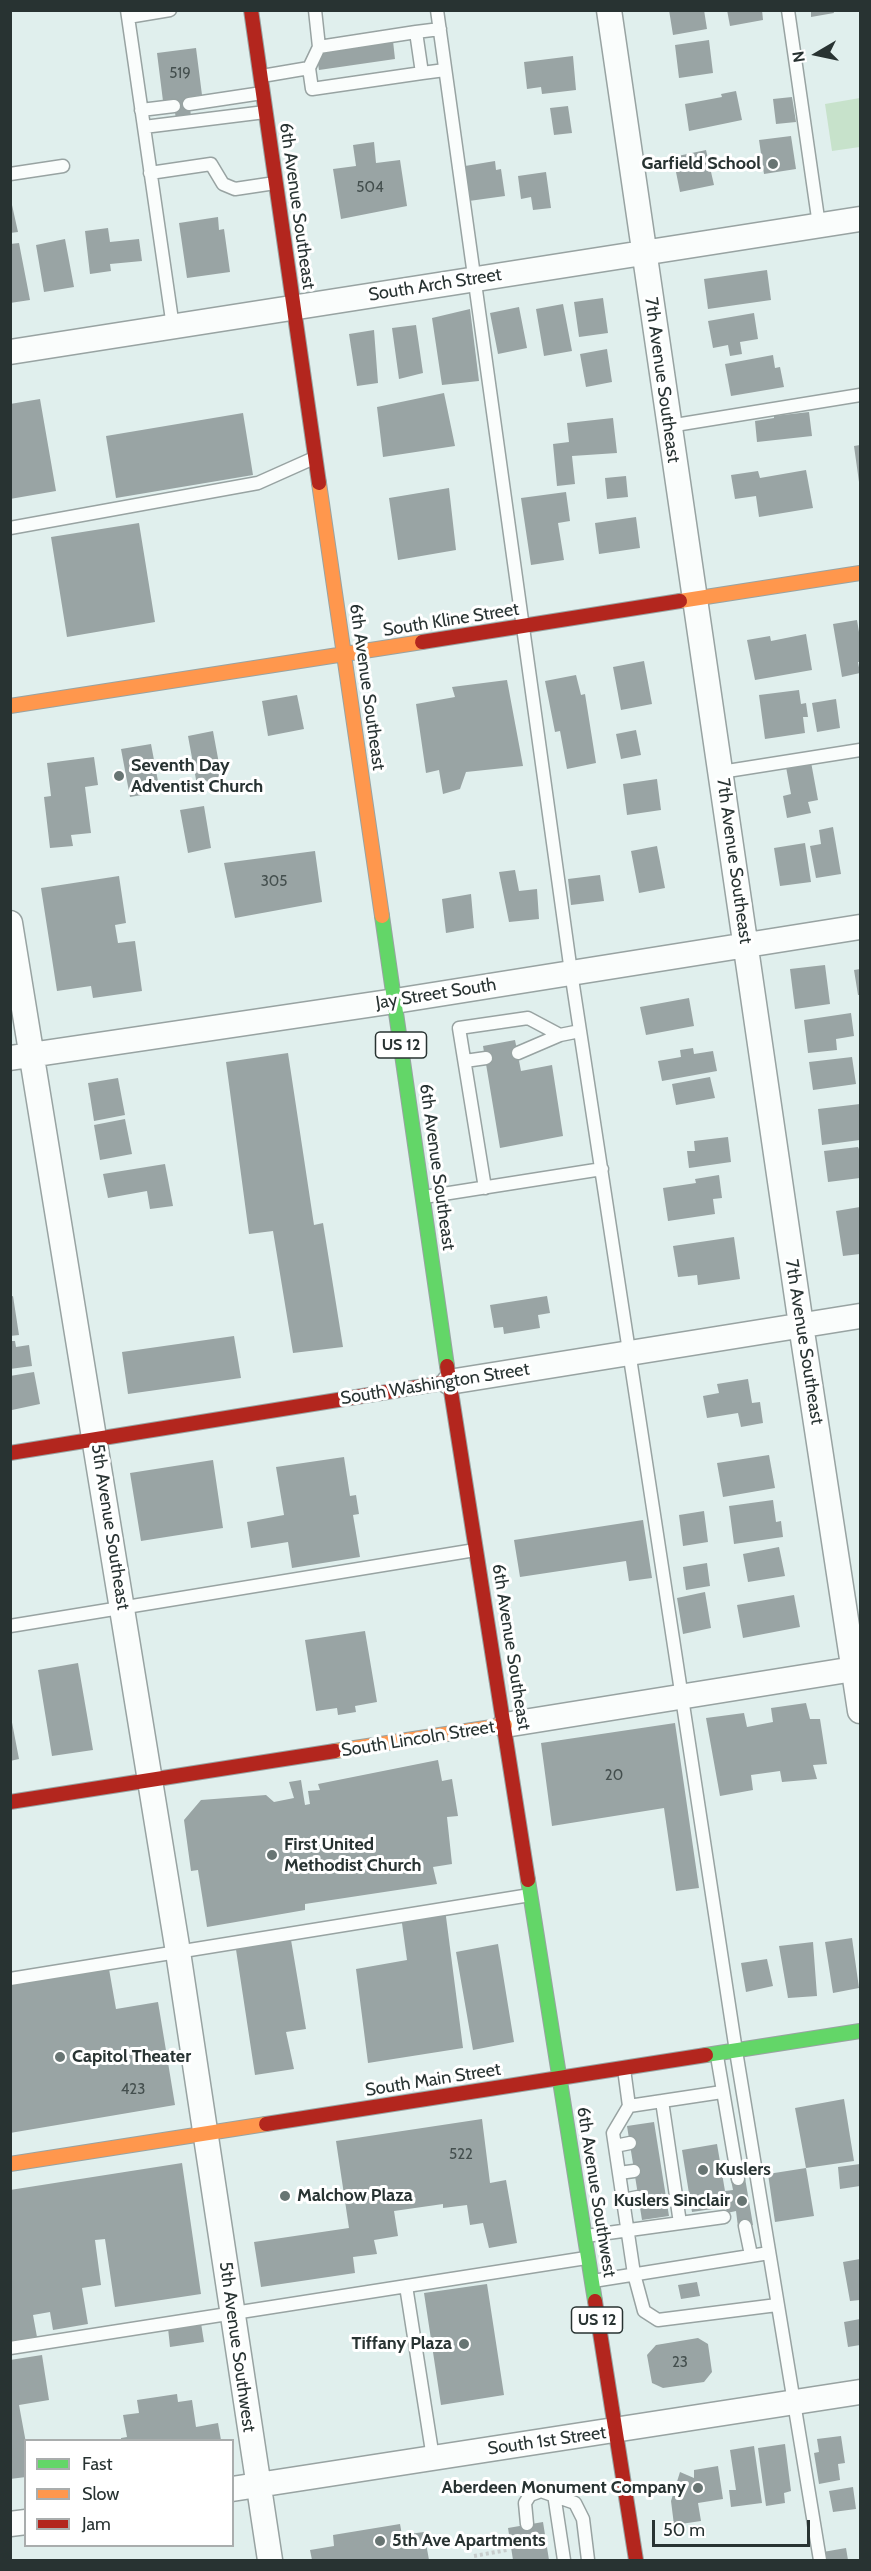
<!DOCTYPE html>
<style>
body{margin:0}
#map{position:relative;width:871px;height:2571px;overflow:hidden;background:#e0efed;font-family:Cabin,sans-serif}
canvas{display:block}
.frame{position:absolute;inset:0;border:12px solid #283332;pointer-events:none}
.legend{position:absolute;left:24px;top:2439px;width:210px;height:108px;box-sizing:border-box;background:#fff;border:2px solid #a9adad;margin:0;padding:8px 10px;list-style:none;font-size:18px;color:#283332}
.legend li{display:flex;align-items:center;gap:12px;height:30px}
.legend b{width:30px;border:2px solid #a9adad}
.north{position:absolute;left:787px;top:24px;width:60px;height:60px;-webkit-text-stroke:4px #fff;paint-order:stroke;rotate:261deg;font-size:16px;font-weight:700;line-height:24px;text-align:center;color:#283332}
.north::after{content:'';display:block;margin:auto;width:21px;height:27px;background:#283332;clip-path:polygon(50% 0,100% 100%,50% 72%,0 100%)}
.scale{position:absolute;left:652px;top:2520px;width:158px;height:27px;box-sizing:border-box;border:3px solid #283332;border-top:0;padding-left:8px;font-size:18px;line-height:21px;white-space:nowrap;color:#283332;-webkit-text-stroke:4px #fff;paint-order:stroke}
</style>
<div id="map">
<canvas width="871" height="2571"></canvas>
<div class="frame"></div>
<ul class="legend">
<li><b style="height:8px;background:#63d668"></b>Fast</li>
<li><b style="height:8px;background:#ff974d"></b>Slow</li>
<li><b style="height:8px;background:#b3261e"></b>Jam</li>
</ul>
<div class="north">N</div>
<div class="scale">50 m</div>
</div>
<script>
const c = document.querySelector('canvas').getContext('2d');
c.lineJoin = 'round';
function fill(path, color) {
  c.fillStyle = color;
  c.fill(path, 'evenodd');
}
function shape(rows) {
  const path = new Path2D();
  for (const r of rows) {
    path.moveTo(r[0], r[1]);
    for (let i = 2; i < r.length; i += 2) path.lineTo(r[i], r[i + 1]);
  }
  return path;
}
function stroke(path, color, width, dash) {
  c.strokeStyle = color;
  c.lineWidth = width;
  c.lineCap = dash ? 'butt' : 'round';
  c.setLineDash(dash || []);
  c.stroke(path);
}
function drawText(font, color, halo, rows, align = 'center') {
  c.font = font + ' Cabin,sans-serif';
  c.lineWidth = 6;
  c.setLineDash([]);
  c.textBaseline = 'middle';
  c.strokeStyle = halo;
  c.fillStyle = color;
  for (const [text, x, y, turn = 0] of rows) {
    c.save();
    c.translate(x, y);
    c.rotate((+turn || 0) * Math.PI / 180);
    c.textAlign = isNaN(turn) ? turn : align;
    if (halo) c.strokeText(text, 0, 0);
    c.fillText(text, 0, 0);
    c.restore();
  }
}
fill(shape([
 [860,98,860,147,832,151,825,104]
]), '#c7e2cb');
fill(shape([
 [669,10,704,10,707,29,673,35],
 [727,10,762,10,763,20,730,26],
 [811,10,833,10,834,13,811,17],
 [709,40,713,73,679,78,675,45],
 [393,41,395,59,319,70,316,52],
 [196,48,202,95,189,97,191,117,176,119,173,100,163,101,157,53],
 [573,56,576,90,542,94,541,87,527,89,524,62],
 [736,91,742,120,689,131,685,104,722,97,721,94],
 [792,97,796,122,776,124,773,99],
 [568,106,572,133,554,135,550,108],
 [791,136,796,169,764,174,759,140],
 [374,142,376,163,400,160,407,206,341,219,333,169,356,166,353,145],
 [706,150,714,185,680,192,673,157],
 [495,161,496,170,501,169,505,196,469,201,465,166],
 [546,172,551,208,533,210,531,197,521,199,518,176],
 [10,196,18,232,10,233],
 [218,217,219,230,224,229,230,272,187,278,179,223],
 [108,228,110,242,139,239,142,261,110,264,111,271,90,274,85,231],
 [65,239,74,287,44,292,36,245],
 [19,243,30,300,10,303,10,244],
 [767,270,771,300,708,309,704,279],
 [603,298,608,333,579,337,574,302],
 [563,304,572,351,544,356,536,309],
 [519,307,527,348,498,354,490,313],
 [470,309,479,381,442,385,432,318],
 [754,313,758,339,740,342,742,354,730,356,728,345,713,348,708,321],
 [416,325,423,373,399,379,392,328],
 [374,330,378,383,357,386,349,334],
 [607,349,612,382,586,387,580,354],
 [773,355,775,368,780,367,784,387,731,396,725,364],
 [444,393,455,446,383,457,377,407],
 [40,399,56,491,10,499,10,404],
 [809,412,812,436,757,442,755,421,774,418,774,416],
 [243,413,253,475,116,498,106,436],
 [613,418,617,453,572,456,575,484,557,486,553,444,569,442,567,423],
 [860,445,860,482,859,482,854,446],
 [806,470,813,508,759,517,756,496,735,499,731,475,758,471,760,478],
 [626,476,628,497,607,499,605,478],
 [449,488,456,550,398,560,389,498],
 [566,492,570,521,558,523,564,560,531,565,521,498],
 [636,517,640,548,599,554,595,523],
 [139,523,155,622,67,637,51,537],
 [857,620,860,638,860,662,858,662,860,673,842,677,833,624],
 [806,634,812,670,755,680,747,640,770,636,771,641],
 [644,661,652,704,621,710,613,667],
 [576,675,581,695,585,694,596,763,567,769,560,731,555,732,545,681],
 [507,680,523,766,466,772,460,789,443,794,439,770,426,773,416,704,455,697,452,687],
 [799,690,801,704,806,703,808,717,803,717,805,733,765,739,759,695],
 [297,695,304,729,268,736,262,701],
 [836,699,840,728,817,732,812,703],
 [636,730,641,755,621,759,616,734],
 [213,731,222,780,197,785,188,736],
 [151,744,160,792,130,797,121,749],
 [94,757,98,785,85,787,91,833,71,835,73,846,50,848,44,797,51,796,47,763],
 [811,762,818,800,808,802,811,813,787,818,783,796,791,794,786,767],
 [657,779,661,810,627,815,623,784],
 [204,806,211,848,188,853,180,810],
 [833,827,841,874,816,878,810,846,821,844,819,830],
 [805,843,811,882,780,886,774,848],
 [657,846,665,888,639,893,631,851],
 [315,851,322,902,235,918,224,863],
 [515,870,519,891,537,889,539,919,509,922,499,872],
 [600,875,604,901,571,905,568,879],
 [119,876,126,923,115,925,118,943,135,941,142,991,93,998,91,986,57,991,41,888],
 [471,894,474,928,446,933,442,899],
 [825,965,830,1004,795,1009,790,969],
 [860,969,860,995,858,995,854,970],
 [689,998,694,1026,646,1035,640,1007],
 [851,1013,854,1036,836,1039,837,1050,808,1053,804,1020],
 [515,1040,521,1071,552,1065,563,1136,500,1148,483,1046],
 [693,1048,694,1054,713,1051,717,1071,662,1081,658,1061,681,1057,680,1050],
 [288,1053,314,1225,323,1223,343,1347,293,1353,273,1231,249,1234,226,1062],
 [852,1057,856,1084,813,1090,809,1062],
 [710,1077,715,1098,676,1105,672,1084],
 [118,1078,125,1115,94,1121,88,1083],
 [860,1104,860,1140,822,1145,818,1109],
 [125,1119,132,1154,100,1160,94,1125],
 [728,1137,731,1162,689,1168,687,1151,695,1151,694,1141],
 [858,1147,860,1151,860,1178,828,1182,824,1151],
 [165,1164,173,1206,150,1209,147,1191,108,1198,103,1174],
 [719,1175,722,1198,713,1199,715,1214,668,1221,663,1188,696,1183,695,1179],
 [860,1207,860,1254,843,1256,836,1211],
 [734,1237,740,1279,698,1285,697,1275,678,1277,673,1246],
 [13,1296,19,1335,10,1336,10,1297],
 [547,1296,550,1313,538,1315,540,1328,504,1334,503,1327,494,1328,490,1305],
 [234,1336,241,1378,128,1394,122,1352],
 [10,1341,15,1341,16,1347,29,1345,32,1366,10,1369],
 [34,1372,40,1404,12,1410,10,1376],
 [748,1379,752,1403,760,1402,763,1423,741,1427,738,1413,707,1418,703,1396,719,1393,717,1384],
 [769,1455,775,1488,723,1497,717,1463],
 [344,1457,350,1496,356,1495,359,1514,353,1515,360,1557,292,1568,288,1542,251,1548,247,1522,284,1515,276,1467],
 [213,1460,223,1528,141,1541,130,1473],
 [773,1500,776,1522,781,1521,783,1537,734,1544,729,1506],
 [704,1511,708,1542,683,1546,679,1515],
 [643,1520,652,1578,629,1581,626,1561,520,1577,514,1540],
 [779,1547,785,1576,748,1582,743,1554],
 [707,1563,710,1586,686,1590,683,1567],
 [705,1592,711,1628,683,1634,677,1598],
 [794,1595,800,1627,743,1638,737,1605],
 [365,1631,377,1702,355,1706,356,1712,338,1715,337,1708,316,1711,305,1640],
 [78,1663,93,1750,52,1756,38,1670],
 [806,1703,810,1719,820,1719,827,1764,813,1765,817,1779,782,1782,780,1771,751,1775,753,1790,720,1796,706,1718,744,1713,747,1727,773,1722,771,1708],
 [10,1712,19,1759,10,1761],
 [675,1723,699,1888,676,1891,664,1808,552,1826,541,1743],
 [438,1760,442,1781,452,1779,458,1816,447,1817,452,1864,433,1867,437,1884,305,1904,305,1910,207,1927,198,1870,191,1871,184,1820,201,1800,266,1795,274,1802,294,1798,289,1782,301,1780,305,1805,310,1804,308,1791,320,1790,318,1784],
 [445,1909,463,2048,368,2063,356,1969,407,1960,401,1916],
 [290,1934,306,2029,286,2032,294,2069,255,2075,235,1943],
 [852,1938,859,1988,833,1993,825,1942],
 [813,1942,817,1996,788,1998,779,1946],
 [498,1944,514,2042,473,2050,456,1952],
 [767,1959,773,1986,746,1992,741,1963],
 [109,1969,116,2009,158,2002,175,2105,10,2133,10,1985],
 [844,2099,854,2161,806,2168,814,2216,775,2222,768,2174,806,2168,795,2108],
 [482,2119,490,2183,506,2180,517,2243,489,2248,483,2223,470,2225,467,2205,443,2208,443,2204,394,2211,398,2236,374,2240,377,2254,353,2257,355,2273,261,2287,254,2242,349,2228,336,2141],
 [654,2122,669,2216,642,2220,627,2126],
 [717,2144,725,2191,733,2190,731,2180,745,2178,753,2225,738,2227,736,2211,727,2213,726,2207,692,2212,682,2150],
 [182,2163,201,2294,115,2307,105,2239,95,2240,101,2285,82,2288,88,2324,53,2330,50,2312,33,2315,37,2337,10,2341,10,2190],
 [860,2164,860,2186,840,2189,838,2167],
 [860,2259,860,2300,850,2301,843,2262],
 [697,2282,700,2296,681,2299,678,2285],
 [487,2284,504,2395,441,2405,424,2293],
 [860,2319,860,2345,848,2347,844,2322],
 [201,2323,204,2342,170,2347,168,2328],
 [698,2338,708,2344,712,2372,704,2382,663,2388,652,2383,647,2355,656,2345],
 [42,2355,49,2400,19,2405,26,2443,26,2477,10,2479,10,2360],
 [177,2394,178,2402,192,2400,196,2427,218,2423,221,2440,121,2440,121,2438,127,2437,123,2415,139,2413,137,2400],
 [841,2436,845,2463,838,2464,840,2480,819,2484,814,2453,819,2452,817,2439],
 [785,2444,791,2491,784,2493,785,2503,766,2506,758,2448],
 [754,2446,762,2503,731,2507,729,2490,736,2490,730,2450],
 [718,2466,723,2499,698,2503,701,2521,674,2525,671,2501,680,2472,694,2478,694,2470],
 [853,2487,856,2509,833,2512,829,2491],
 [543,2522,549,2560,513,2560,508,2528],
 [400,2524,402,2535,424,2532,429,2560,312,2560,310,2550,334,2546,333,2535],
 [846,2548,848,2560,824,2560,823,2552]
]), '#99a4a4');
const lane = shape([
 [127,10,173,327],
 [315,10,319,47],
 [437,10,571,972,736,2051,820,2560],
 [788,10,819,225],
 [128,17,170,10],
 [416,32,440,29],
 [422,73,445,70],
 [262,76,309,68,319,47,416,32,422,73,312,89,309,68],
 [189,104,262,93],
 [141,110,174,106],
 [144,127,265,112],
 [150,173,211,164,223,184,235,189,275,183],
 [10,174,63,166],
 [669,426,860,395],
 [10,528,258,483,314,458],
 [721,772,860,750],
 [518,1053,560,1035],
 [465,1061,486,1058],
 [485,1188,459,1028,528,1018,560,1035,580,1031],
 [424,1197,602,1169],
 [10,1626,475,1550],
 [10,1979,530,1895],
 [717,2056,738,2179],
 [624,2069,629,2106,722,2092],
 [662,2101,680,2223],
 [629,2106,613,2133,634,2274,644,2311,658,2320,777,2305],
 [615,2146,630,2143],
 [619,2173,634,2171],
 [623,2200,638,2197],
 [745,2226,751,2255],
 [586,2236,724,2217],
 [593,2281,769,2253],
 [406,2286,433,2458],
 [10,2348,586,2258],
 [554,2494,564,2560],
 [527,2524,525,2503,530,2495,541,2491,575,2503,583,2519,588,2560]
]);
const street = shape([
 [609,10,801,1325,860,1711],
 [10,352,860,219],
 [10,923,178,1952,270,2560],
 [10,1058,395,1001,860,927],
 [449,1382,860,1316],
 [505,1725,860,1668],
 [232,2489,860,2392],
 [10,2524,26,2522]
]);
const fast = shape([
 [382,916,447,1366],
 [528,1880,595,2301],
 [706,2055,860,2031]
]);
const slow = shape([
 [319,483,382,916],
 [680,601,860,573],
 [10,706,422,642],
 [335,1751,505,1725],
 [10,2164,266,2124]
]);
const jam = shape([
 [251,10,319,483],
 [422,642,680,601],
 [447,1366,528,1880],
 [10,1453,449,1382],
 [10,1802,335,1751],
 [266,2124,706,2055],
 [595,2301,636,2560]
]);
stroke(lane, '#98a3a2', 15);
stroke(street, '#98a3a2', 27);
stroke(fast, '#98a3a2', 16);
stroke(slow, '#98a3a2', 16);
stroke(jam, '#98a3a2', 16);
stroke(shape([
 [474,2556,507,2550]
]), '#c7cdcc', 4, [3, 3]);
stroke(lane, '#fafdfc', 12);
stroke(street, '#fafdfc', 24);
stroke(fast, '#63d668', 14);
stroke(slow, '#ff974d', 14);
stroke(jam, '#b3261e', 14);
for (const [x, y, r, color] of [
 [773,164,6,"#687573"],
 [119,776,6,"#687573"],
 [272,1855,6,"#687573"],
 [60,2057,6,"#687573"],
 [703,2170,6,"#687573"],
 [285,2196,6,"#687573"],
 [742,2201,6,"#687573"],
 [464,2344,6,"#687573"],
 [698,2488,6,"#687573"],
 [380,2541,6,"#687573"]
]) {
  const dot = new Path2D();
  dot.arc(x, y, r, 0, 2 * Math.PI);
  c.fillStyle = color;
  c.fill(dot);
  stroke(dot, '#fff', 2);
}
drawText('15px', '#444f4e', null, [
 ["519",180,74],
 ["504",370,188],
 ["305",274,882],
 ["20",614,1776],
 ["423",133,2090],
 ["522",461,2155],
 ["23",680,2363]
]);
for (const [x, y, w] of [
 [401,1045,51],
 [597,2320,51]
]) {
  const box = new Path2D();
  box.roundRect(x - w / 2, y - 13, w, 26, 4.5);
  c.fillStyle = '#fff';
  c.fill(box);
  stroke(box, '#283332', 1.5);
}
drawText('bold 16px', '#283332', null, [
 ["US 12",401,1045],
 ["US 12",597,2320]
]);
drawText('bold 18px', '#283332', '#fff', [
 ["Garfield School",761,164,"right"],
 ["Seventh Day",131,766],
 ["Adventist Church",131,787],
 ["First United",284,1845],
 ["Methodist Church",284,1866],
 ["Capitol Theater",72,2057],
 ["Kuslers",715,2170],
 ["Malchow Plaza",297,2196],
 ["Kuslers Sinclair",730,2201,"right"],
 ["Tiffany Plaza",452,2344,"right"],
 ["Aberdeen Monument Company",686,2488,"right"],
 ["5th Ave Apartments",392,2541]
], 'left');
drawText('18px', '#283332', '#fff', [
 ["6th Avenue Southeast",297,206,82],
 ["South Arch Street",435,285,-9],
 ["7th Avenue Southeast",662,380,82],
 ["South Kline Street",451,620,-9],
 ["6th Avenue Southeast",367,687,82],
 ["7th Avenue Southeast",734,861,82],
 ["Jay Street South",436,994,-9],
 ["6th Avenue Southeast",437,1167,82],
 ["7th Avenue Southeast",804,1342,81],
 ["South Washington Street",435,1384,-9],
 ["5th Avenue Southeast",110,1527,81],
 ["6th Avenue Southeast",511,1647,81],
 ["South Lincoln Street",418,1739,-9],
 ["South Main Street",433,2080,-9],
 ["6th Avenue Southwest",596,2192,81],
 ["5th Avenue Southwest",237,2347,82],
 ["South 1st Street",547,2441,-8]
]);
</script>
